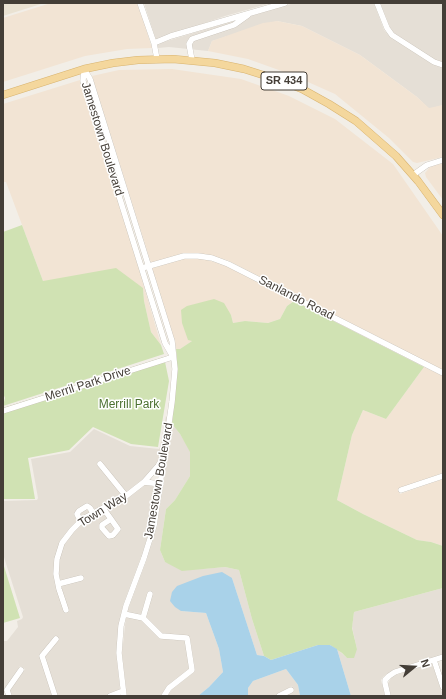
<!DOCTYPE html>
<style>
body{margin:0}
#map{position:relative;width:446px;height:699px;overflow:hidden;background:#f2eee7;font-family:Helvetica,sans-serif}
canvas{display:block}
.frame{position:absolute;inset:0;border:4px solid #443e37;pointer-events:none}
.north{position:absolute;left:394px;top:647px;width:40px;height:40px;-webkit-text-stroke:3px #fff;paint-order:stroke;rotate:72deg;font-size:11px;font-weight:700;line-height:16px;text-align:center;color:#443e37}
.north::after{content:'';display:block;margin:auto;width:14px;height:18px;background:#443e37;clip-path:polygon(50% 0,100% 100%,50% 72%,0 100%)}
</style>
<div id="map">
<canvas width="446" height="699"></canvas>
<div class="frame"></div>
<div class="north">N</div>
</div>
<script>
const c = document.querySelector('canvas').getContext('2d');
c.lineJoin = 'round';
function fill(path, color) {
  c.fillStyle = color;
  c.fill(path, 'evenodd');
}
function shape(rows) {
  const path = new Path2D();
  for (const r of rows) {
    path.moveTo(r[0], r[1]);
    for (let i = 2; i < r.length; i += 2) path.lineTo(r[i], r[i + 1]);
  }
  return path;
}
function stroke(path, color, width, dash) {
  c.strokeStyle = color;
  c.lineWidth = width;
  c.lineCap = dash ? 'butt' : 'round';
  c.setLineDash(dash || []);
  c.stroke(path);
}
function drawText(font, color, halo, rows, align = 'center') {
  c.font = font + ' Helvetica,sans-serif';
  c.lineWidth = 3;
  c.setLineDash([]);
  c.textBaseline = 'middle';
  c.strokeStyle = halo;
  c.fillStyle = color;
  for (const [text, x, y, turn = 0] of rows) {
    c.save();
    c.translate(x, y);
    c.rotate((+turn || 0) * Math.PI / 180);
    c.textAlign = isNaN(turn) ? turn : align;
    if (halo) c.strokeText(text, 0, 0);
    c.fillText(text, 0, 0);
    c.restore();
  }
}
fill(shape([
 [144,3,271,3,225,16,156,40],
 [294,3,374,3,384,30,390,37,432,64,443,68,443,105,429,109,417,97,360,55,302,26,277,21,212,41,208,51,169,47,158,48,157,44],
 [380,3,443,3,443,63,435,60,394,33,390,27],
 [166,416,167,418,161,455,156,465,142,480,145,485,158,486,151,526,141,557,123,605,119,626,116,653,120,689,104,696,58,696,45,657,59,639,55,636,40,657,52,696,12,696,10,690,25,669,20,666,6,688,3,688,3,641,7,641,18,627,17,621,22,619,23,617,3,554,3,501,37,500,38,498,31,459,70,452,94,429,130,446,159,449,160,447],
 [172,424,180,434,191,452,190,476,175,500,166,509,160,550,165,562,200,569,225,567,239,570,252,619,264,656,257,655,232,578,181,611,206,613,219,649,223,672,209,687,198,696,168,696,172,689,194,672,195,669,190,638,188,636,162,633,146,617,153,592,148,591,141,615,127,612,147,559,157,527],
 [443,588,443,655,387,674,383,677,381,680,385,696,351,696,337,649,347,658,357,649,352,627,354,612],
 [126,617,141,620,160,638,185,641,189,669,161,696,127,696,122,653],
 [432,663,443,696,391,696,388,683,391,678,396,675],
 [286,669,298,685,300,696,284,696,294,691,292,686,275,696,248,696,248,688,253,681]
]), '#e5dfd6');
fill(shape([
 [51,3,138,3,152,48,127,49,85,56,3,82,3,18],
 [277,21,302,26,360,55,417,97,429,108,443,105,443,157,417,163,413,162,389,138,335,94,290,74,248,59,208,51,212,41,263,23],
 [172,69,241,79,289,96,335,119,393,164,443,236,443,370,227,260,199,253,184,253,151,263,92,76,119,70],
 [80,80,139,269,161,345,151,332,144,301,143,288,43,281,6,182,3,182,3,104],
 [443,163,443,200,426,177,425,173,430,167],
 [198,258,211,261,226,266,294,301,287,306,280,319,268,323,245,321,233,323,231,315,214,299,206,302,192,341,180,349,176,349,175,341,152,268,184,259],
 [424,367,443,376,443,473,398,489,400,494,443,479,443,546,431,542,417,540,363,514,337,500,352,435,363,410,386,419]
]), '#f2e4d4');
fill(shape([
 [3,3,44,3,3,16]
]), '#eae2d2');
fill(shape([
 [22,225,43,281,116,268,143,288,144,301,151,332,161,345,164,354,3,406,5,398,3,393,3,232],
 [214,299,224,303,231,315,233,323,245,321,268,323,280,319,287,306,294,301,424,367,386,419,363,410,352,435,337,500,363,514,417,540,431,542,443,546,443,588,354,612,352,628,357,649,354,658,347,658,342,653,330,645,318,645,271,660,264,656,252,619,239,570,225,567,182,571,165,562,160,550,166,509,175,500,190,476,190,452,180,434,172,424,177,358,176,349,180,349,192,341,188,340,182,323,181,310,187,306],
 [164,357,169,381,158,447,131,444,93,427,69,450,28,458,35,499,3,499,3,408],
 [3,563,20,618,3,623]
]), '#d0e2b3');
fill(shape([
 [222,572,232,578,257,655,264,656,271,660,318,645,330,645,337,649,351,696,300,696,298,685,286,669,253,681,248,688,248,696,198,696,209,687,223,672,219,649,206,613,181,611,175,607,170,601,172,592,177,586,203,576]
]), '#a9d2e9');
const minor = shape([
 [140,3,154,43,157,59],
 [377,3,387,28,392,35,434,62,443,65],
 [154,43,171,36,285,3],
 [192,60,189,44,192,39,234,25,248,15],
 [84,69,90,79,172,341,175,369,172,402,154,526,144,558,126,606,121,626,119,653,124,696],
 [84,69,83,81,165,343,172,355],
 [413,175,427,165,443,160],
 [142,268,184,256,198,256,212,258,228,264,443,373],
 [3,411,173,357],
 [100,464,126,496],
 [144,482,161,484],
 [401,490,443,476],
 [103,508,111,519,118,529,113,535,109,536,102,528,102,525,111,519],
 [81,522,77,514,79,511,87,506,90,508,93,513],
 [58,584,81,578],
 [150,594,143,618,161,636,187,638,192,670,169,688,164,696],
 [66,610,59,589,56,574,57,559,62,543,72,530,83,519,126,496,144,482,158,466,163,458],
 [124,614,143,618],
 [434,660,443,687],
 [7,690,21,670],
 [7,690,9,696],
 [55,696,42,656,56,639],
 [110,696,123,691],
 [279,696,291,690],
 [388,696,385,683,385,680,389,676,395,672,443,657]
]);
const major = shape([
 [3,95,84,69,113,63,138,60,173,59,215,63,244,69,282,81,302,89,329,104,356,121,396,156,418,181,443,215]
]);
stroke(minor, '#bfb8ad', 6);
stroke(major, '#d8b36f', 8);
stroke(minor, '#fff', 5.5);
stroke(major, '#f4d79d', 7);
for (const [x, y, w] of [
 [284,81,46]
]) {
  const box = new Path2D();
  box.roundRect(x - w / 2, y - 9, w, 18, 3);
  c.fillStyle = '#fff';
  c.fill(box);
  stroke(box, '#443e37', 1);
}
drawText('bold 11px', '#443e37', null, [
 ["SR 434",284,81]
]);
drawText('12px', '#443e37', '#fff', [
 ["Jamestown Boulevard",102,139,73],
 ["Sanlando Road",296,298,27],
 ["Merril Park Drive",88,384,-18],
 ["Jamestown Boulevard",159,481,-80],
 ["Town Way",103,510,-32]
]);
drawText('12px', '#4b7030', '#fff', [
 ["Merrill Park",129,405]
]);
</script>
